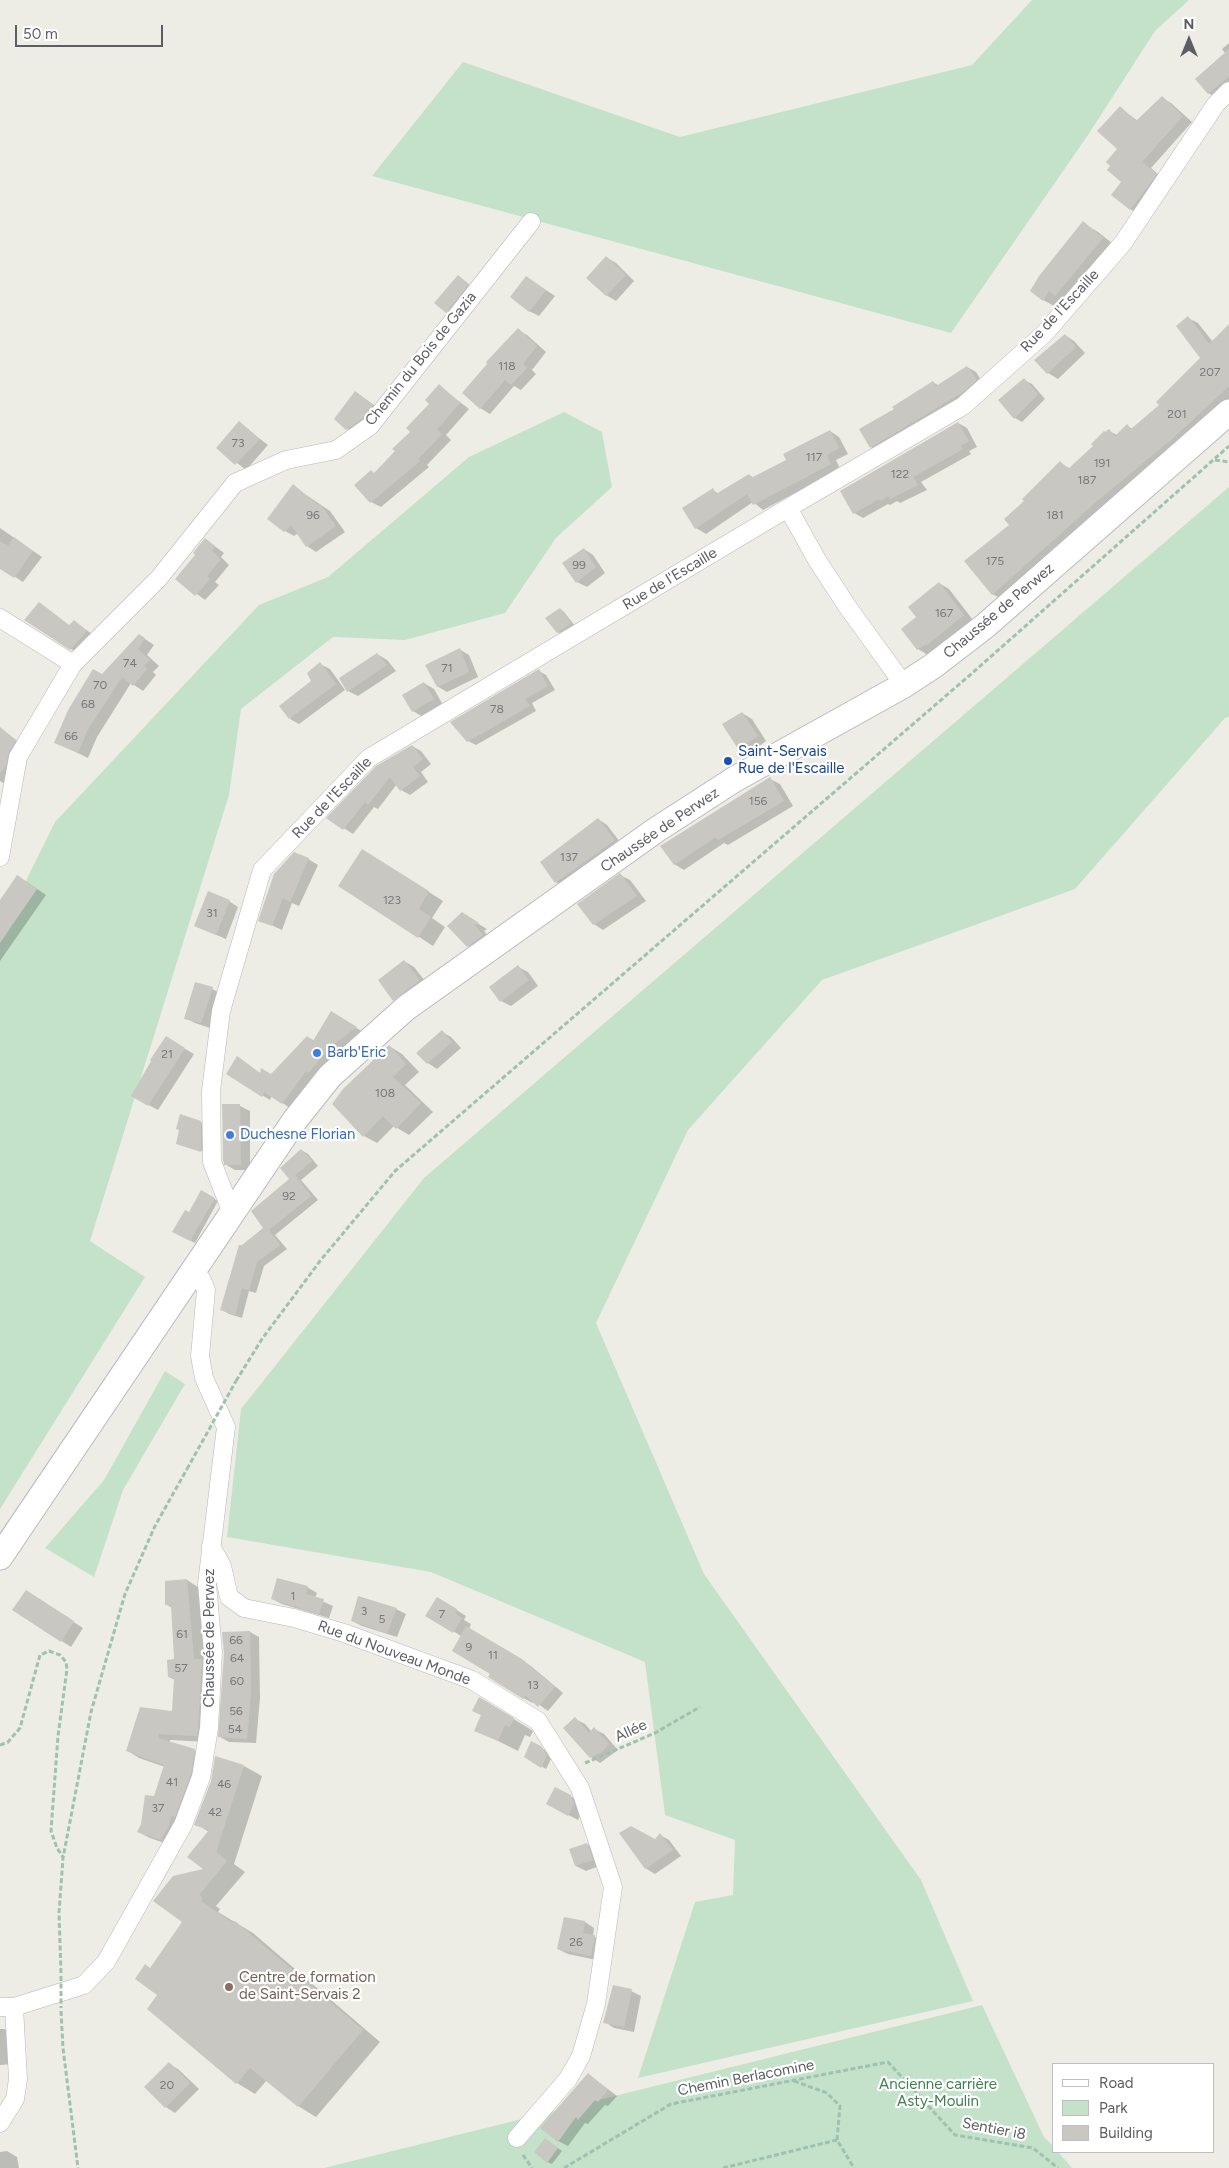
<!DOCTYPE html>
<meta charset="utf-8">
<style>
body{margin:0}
#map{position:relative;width:1229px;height:2168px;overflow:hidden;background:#edede5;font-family:Figtree,sans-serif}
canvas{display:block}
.legend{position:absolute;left:1052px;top:2063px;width:162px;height:90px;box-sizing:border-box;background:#fff;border:1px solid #bebfc1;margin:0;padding:6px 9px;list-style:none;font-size:15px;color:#5d5e63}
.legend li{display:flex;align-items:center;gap:10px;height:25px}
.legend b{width:25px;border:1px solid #bebfc1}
.north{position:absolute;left:1164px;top:15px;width:50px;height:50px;-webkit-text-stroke:4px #fff;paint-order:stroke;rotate:0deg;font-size:14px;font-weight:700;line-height:20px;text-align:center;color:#5d5e63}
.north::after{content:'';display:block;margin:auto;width:18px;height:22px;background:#5d5e63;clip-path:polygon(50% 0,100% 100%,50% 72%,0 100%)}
.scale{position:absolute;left:15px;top:25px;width:148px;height:22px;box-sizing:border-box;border:2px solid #5d5e63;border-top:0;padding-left:6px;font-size:15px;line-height:18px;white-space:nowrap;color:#5d5e63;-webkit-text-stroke:4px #fff;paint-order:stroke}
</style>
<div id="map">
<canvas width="1229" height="2168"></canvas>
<ul class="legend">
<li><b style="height:6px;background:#fff"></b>Road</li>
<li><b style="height:14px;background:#c4e2ca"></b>Park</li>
<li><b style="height:14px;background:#c9c7c1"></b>Building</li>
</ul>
<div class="north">N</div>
<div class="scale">50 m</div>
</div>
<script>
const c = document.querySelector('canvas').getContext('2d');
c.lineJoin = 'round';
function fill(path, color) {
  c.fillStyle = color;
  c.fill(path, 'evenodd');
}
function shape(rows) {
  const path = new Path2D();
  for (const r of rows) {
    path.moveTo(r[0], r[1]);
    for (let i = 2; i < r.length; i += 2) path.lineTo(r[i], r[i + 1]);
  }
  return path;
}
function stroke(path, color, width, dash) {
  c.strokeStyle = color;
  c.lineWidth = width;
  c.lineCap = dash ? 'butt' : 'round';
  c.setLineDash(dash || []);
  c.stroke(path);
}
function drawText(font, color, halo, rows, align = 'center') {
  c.font = font + ' Figtree,sans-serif';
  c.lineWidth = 4.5;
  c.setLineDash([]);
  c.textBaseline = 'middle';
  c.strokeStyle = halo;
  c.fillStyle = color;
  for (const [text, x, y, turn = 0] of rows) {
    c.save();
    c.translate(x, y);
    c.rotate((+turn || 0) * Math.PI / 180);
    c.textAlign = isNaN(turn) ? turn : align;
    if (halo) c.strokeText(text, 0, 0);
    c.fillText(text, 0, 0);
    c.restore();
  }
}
fill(shape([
 [1032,0,1189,0,1155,31,1088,135,951,333,372,176,463,62,680,137,972,65],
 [564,412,602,432,612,487,556,538,505,613,405,640,333,637,241,709,229,795,90,1241,145,1277,0,1509,0,933,55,822,259,605,328,577,469,457],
 [1229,487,1229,717,1225,718,1075,889,822,980,688,1130,596,1323,704,1574,921,1880,973,2001,638,2078,695,1902,733,1895,735,1840,665,1815,645,1662,431,1572,227,1537,241,1409,424,1178],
 [165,1371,185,1384,123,1490,94,1577,45,1548,104,1480],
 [982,2005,1044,2137,1053,2146,1053,2152,1058,2152,1072,2168,324,2168]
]), '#c4e2ca');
fill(shape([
 [1229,43,1229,89,1218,98,1208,93,1225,53,1222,49],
 [1162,98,1171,103,1192,122,1151,168,1165,180,1140,215,1130,209,1122,182,1118,149,1120,108,1138,121],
 [1083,223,1098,232,1117,247,1058,308,1043,300],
 [606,257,616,263,634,281,616,301,606,295],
 [526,277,555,296,539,316,529,311],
 [462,279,472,287,451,314,447,312],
 [1188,318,1198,323,1213,342,1229,326,1229,400,1002,599,992,594,1010,526,1025,501,1061,463,1070,469,1109,431,1117,435,1127,426,1133,429,1160,405,1202,358],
 [518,330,527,335,546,352,532,370,536,374,521,390,514,386,490,414,480,408],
 [1065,335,1074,341,1085,353,1058,379,1048,373,1036,360],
 [967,367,976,372,984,385,879,452,871,447,896,410,933,382,939,386],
 [1024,380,1032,384,1045,399,1022,422,1015,418],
 [439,386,469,409,446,435,451,440,427,465,429,467,381,507,371,502,375,474,412,432,431,404],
 [356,392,382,411,357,434,347,429],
 [239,423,268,445,246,470,218,448],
 [958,423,967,428,977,447,969,451,971,454,921,482,927,490,900,503,897,501,890,505,888,504,863,518,854,513],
 [830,431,839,437,848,454,836,460,840,469,763,510,753,502,706,534,696,528,713,490,719,494,749,475,754,478,788,460],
 [293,486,330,511,345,532,316,552,307,546,298,533,294,536,285,531],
 [0,528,42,557,23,582,0,567],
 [205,539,224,553,221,557,229,565,215,582,219,585,205,600,177,579,197,555],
 [584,549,593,555,605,573,587,587,577,582],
 [939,583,949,589,973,620,928,655,918,649,903,629,918,617],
 [40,603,70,626,74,621,96,637,80,654,71,649],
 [560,609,564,612,575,626,562,635,558,632],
 [139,635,154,645,147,655,159,666,153,672,156,675,143,691,131,683,97,737,88,758,55,742,103,675],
 [459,649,469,655,478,677,447,692,437,686],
 [377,654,387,660,396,671,358,696,348,691],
 [320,664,330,669,345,690,299,724,290,719,313,682],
 [539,671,546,675,555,690,532,703,536,711,476,745,468,741],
 [424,683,434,689,443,705,423,717,413,711,404,695],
 [742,713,752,719,766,741,749,754,739,748],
 [4,732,25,746,5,784,0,781,0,737],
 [412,746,421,751,431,764,421,772,428,782,410,795,401,790,397,784,378,809,374,807,353,834,328,818],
 [770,779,780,784,793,806,728,845,724,843,684,870,674,864],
 [598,819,607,825,623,846,565,888,556,882],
 [308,859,318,865,299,906,292,903,282,930,260,920],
 [377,859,443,901,432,918,445,927,433,946,340,885],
 [620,875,630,880,646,901,603,930,594,924],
 [18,876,46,895,0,961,0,902],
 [229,901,238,907,226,939,195,926],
 [462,914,487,929,484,931,492,941,477,952,468,946],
 [404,961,414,967,429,986,403,1005,394,1000],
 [518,967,528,972,538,986,511,1006,501,1001],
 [212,989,222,994,210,1028,195,1023,185,1018],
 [332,1013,363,1032,342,1048,316,1076,314,1075,290,1108,272,1096,270,1100,227,1074,238,1057,261,1074,271,1075,307,1037,315,1041],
 [442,1032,451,1037,461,1048,437,1069,428,1063,418,1053],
 [166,1038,194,1054,158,1110,132,1096],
 [389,1046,402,1054,419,1072,405,1085,433,1112,409,1135,394,1126,377,1143,364,1136],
 [223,1106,240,1106,250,1111,250,1170,235,1170,225,1164],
 [200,1122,205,1125,205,1152,180,1144,181,1130],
 [301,1150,308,1154,318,1166,301,1180,318,1200,275,1235,287,1249,264,1266,256,1293,249,1291,242,1318,229,1314,222,1310,242,1246,265,1228,290,1179],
 [202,1192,218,1201,195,1243,174,1232,190,1213],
 [187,1580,198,1587,205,1662,208,1742,170,1740,170,1743,194,1750,206,1757,173,1846,150,1838,138,1832,155,1798,165,1767,139,1758,128,1751,174,1713,175,1680,169,1677,175,1661,172,1608,166,1604],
 [307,1587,317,1593,315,1598,333,1606,329,1618,282,1604,272,1599],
 [35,1597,83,1628,71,1647,14,1610],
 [438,1598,466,1616,464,1620,471,1624,469,1629,531,1666,563,1693,548,1711,534,1701,533,1703,523,1698,491,1673,461,1636,427,1615],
 [396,1609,406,1614,397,1637,362,1626,352,1621],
 [250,1632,259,1637,260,1698,256,1743,229,1742,220,1737],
 [499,1710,533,1731,530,1737,525,1735,518,1751,476,1730],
 [575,1719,585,1724,592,1732,594,1729,604,1734,618,1750,600,1763,591,1757],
 [540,1747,545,1750,551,1759,546,1769,526,1757],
 [244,1766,262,1776,234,1864,245,1872,216,1906,220,1909,218,1912,253,1933,380,2042,316,2117,298,2106,267,2080,255,2094,237,2083,159,1995,151,1969,184,1922,206,1870,209,1832,196,1824],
 [570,1796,581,1802,583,1810,578,1820,557,1809],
 [660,1835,669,1840,681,1856,655,1874,645,1868,656,1841],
 [587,1844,596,1850,602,1865,586,1871,576,1866,571,1850],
 [565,1918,585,1922,594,1928,593,1936,604,1942,601,1961,568,1954,558,1949],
 [631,1991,641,1996,634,2032,614,2028,605,2022],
 [0,2029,4,2029,14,2034,15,2064,0,2065],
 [169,2064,178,2069,199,2089,175,2113,166,2107],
 [588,2074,617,2096,608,2106,605,2105,588,2124,585,2123,568,2146,558,2141],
 [549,2142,562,2151,552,2164,547,2162],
 [7,2151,17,2157,19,2168,0,2168,0,2152]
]), '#0003');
fill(shape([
 [1229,49,1229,76,1208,94,1195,79],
 [1162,96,1183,116,1142,162,1157,174,1130,210,1111,195,1121,182,1107,170,1110,166,1106,162,1117,149,1097,131,1120,106,1136,121],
 [1083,221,1103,238,1055,296,1049,291,1043,301,1030,291,1039,276],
 [606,256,626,275,606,296,586,278],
 [458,275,469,284,446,313,434,303],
 [526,276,546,290,529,312,510,297],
 [1188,316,1209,344,1229,324,1229,386,1172,439,1096,502,992,595,964,561,1009,525,1004,519,1024,501,1022,499,1060,461,1068,469,1093,446,1091,444,1104,431,1105,432,1109,429,1115,436,1127,424,1131,429,1159,405,1156,402,1200,358,1176,326],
 [518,328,537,346,523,364,527,368,511,385,505,380,480,409,462,393,487,364,486,362],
 [1065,334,1076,347,1047,374,1034,360],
 [967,366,977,380,963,392,870,448,859,429,894,409,892,407,933,381,936,386],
 [1024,378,1038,394,1014,419,998,400],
 [439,384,460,403,437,429,442,434,418,459,420,461,370,503,354,485,371,470,374,473,395,451,392,449,410,432,406,428,429,404,425,400],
 [355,391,373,405,363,418,346,430,334,419],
 [239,421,260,439,235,465,216,448],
 [958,422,969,441,961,446,963,449,913,477,918,485,890,499,888,496,880,501,879,499,853,514,840,491],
 [830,430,839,448,827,455,831,464,753,505,747,494,695,529,682,508,713,488,716,494,749,474,751,478,786,460,783,454],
 [293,484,318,505,320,504,336,526,306,547,291,525,284,532,267,519],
 [14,537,33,551,14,578,0,569,0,541,8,546],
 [205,538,215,546,212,551,221,559,207,576,210,579,195,596,175,579,195,555,193,553],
 [584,548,596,567,576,583,562,563],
 [939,582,964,615,927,645,926,644,917,650,901,629,916,617,908,607],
 [39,602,69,625,74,620,87,631,70,650,24,620],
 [560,608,571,623,557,633,545,618],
 [139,634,145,638,138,649,150,660,144,666,147,669,133,686,122,677,87,731,78,753,54,743,68,710,93,669,102,674],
 [460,648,469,672,437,687,425,665],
 [377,653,387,665,347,692,339,678],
 [320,662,336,684,289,719,279,706,311,681,307,673],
 [539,669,548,686,525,699,530,706,467,742,450,722],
 [424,682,434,699,412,712,402,695],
 [742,712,758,736,738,749,722,724],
 [0,727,16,740,9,752,6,766,0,773],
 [412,745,423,759,413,767,420,776,400,791,390,777,368,805,365,802,343,830,326,818,376,766],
 [770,777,784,801,718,840,716,837,674,865,660,846],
 [598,818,615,840,555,883,540,862],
 [362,849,429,891,419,909,431,917,418,938,338,886],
 [294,852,309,858,290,902,283,898,272,926,258,921,274,874],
 [620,873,637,896,593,925,577,904],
 [17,875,37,889,0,943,0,900],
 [208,891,230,900,216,935,194,926],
 [462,912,479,923,475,925,483,935,467,947,447,926],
 [404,960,420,980,393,1001,378,980],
 [518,965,529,980,500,1002,489,987],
 [195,982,213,987,201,1023,184,1019],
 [331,1011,357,1027,334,1044,308,1073,306,1071,282,1104,264,1092,262,1097,226,1074,237,1056,260,1073,261,1068,271,1074,307,1036,313,1041],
 [442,1030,452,1042,427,1064,416,1053],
 [166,1036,185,1048,148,1106,131,1096,151,1061,150,1060],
 [389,1045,406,1064,393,1077,421,1103,396,1129,383,1116,363,1137,332,1104,343,1089],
 [222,1104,240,1104,241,1165,224,1165,223,1160],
 [180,1114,201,1121,201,1152,176,1144,179,1130,176,1129],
 [301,1149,312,1161,295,1175,311,1196,269,1230,280,1245,257,1262,249,1290,242,1288,235,1315,220,1310,239,1245,242,1245,263,1228,251,1211,289,1179,280,1168],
 [201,1190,215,1198,190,1241,172,1232,185,1210,189,1212],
 [277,1578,308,1586,306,1594,324,1599,319,1614,271,1599],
 [187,1579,194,1659,202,1659,198,1727,197,1736,159,1734,158,1738,195,1749,191,1774,175,1817,171,1816,169,1825,161,1840,137,1832,141,1824,145,1795,154,1796,164,1765,126,1751,140,1707,172,1711,174,1678,168,1677,167,1660,174,1659,171,1605,165,1605,165,1581],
 [26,1590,74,1621,61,1642,12,1610],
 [358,1596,397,1608,387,1633,351,1621],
 [437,1597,457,1609,455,1613,462,1618,453,1633,425,1616],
 [466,1626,522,1659,555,1687,538,1707,525,1695,523,1699,488,1677,490,1674,452,1651],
 [250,1631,251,1692,247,1739,218,1737,224,1653,222,1632],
 [479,1697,514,1718,510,1727,505,1725,498,1741,474,1731,481,1715,472,1711],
 [575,1717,589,1733,594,1727,609,1744,603,1751,590,1758,563,1728],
 [531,1741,541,1746,547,1755,541,1768,524,1757],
 [215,1756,244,1765,216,1852,227,1861,199,1895,203,1898,201,1901,231,1922,235,1921,363,2030,298,2107,250,2068,236,2084,147,2009,157,1995,135,1979,145,1964,150,1968,182,1922,153,1901,173,1876,203,1869,187,1857,209,1830,194,1825,211,1781],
 [555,1787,571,1795,574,1804,568,1816,546,1804],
 [631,1826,655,1839,660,1833,673,1850,645,1869,619,1833],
 [587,1843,593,1860,575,1866,569,1849],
 [564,1917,585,1921,583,1933,595,1935,591,1956,557,1949],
 [613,1985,632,1989,624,2027,603,2023],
 [169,2062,190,2083,165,2108,144,2087],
 [588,2073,608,2090,598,2102,595,2100,578,2120,576,2117,558,2142,540,2128],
 [545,2138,558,2148,547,2163,534,2152]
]), '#c9c7c1');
const street = shape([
 [788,508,817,560,847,606,904,685],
 [0,618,73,664],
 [0,857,18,757,73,664,159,578,235,483,286,460,336,450,370,426,531,222],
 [232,1213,212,1162,211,1091,221,1011,262,870,369,758,788,508,963,406,1044,334,1123,243,1216,104,1229,91],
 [211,1546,222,1566,229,1597,244,1608,294,1618,344,1633,472,1680,538,1721,580,1788,613,1887,596,2004,581,2056,568,2079,517,2138],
 [0,2007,14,2007,84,1985,106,1962,183,1825,201,1777,209,1728,213,1652,207,1584,226,1427,204,1378,200,1356,206,1290,202,1280,194,1271],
 [0,2123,15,2099,18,2079,14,2007]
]);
const secondary = shape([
 [0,1557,295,1120,330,1076,406,1008,656,830,735,779,904,685,933,666,985,626,1229,412]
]);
stroke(street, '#b7b8bd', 19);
stroke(secondary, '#b8b9bf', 27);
stroke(shape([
 [1215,460,1229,462],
 [236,1381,262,1339,320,1261,395,1171,970,675,1229,446],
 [0,1745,8,1742,20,1728,40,1655,49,1651,60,1655,66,1662,67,1669,58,1736,51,1831,57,1848,63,1857],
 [585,1763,655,1733,700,1707],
 [61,1973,59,1913,63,1858,91,1712,125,1594,155,1526,187,1469],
 [61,2011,63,2048,78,2168],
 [794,2081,827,2093,840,2106,837,2140],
 [523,2155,532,2168],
 [564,2168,671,2104,888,2062,955,2135,1033,2148,1058,2168],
 [723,2168,837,2140,854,2168]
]), '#9ec2af', 3, [5, 2.5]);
stroke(street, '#fff', 18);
stroke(secondary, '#fff', 25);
stroke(shape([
 [187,1469,236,1381],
 [61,1976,61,2008]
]), '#9ec2af', 3, [5, 2.5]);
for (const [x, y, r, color] of [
 [728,761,5,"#1a4fb4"],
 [317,1053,5,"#3f7fe0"],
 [230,1135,5,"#3f7fe0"],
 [229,1987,5,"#8d6e63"]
]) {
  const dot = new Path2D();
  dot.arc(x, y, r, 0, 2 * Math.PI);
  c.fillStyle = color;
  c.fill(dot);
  stroke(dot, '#fff', 2);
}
drawText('12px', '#78787a', null, [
 ["118",507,366],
 ["207",1210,372],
 ["201",1177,414],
 ["73",238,443],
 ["117",814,457],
 ["191",1102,463],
 ["122",900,474],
 ["187",1087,480],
 ["96",313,515],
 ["181",1055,515],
 ["175",995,561],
 ["99",579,565],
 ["167",944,613],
 ["74",130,663],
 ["71",447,668],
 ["70",100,685],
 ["68",88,704],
 ["78",497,709],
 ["66",71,736],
 ["156",758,801],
 ["137",569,857],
 ["123",392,900],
 ["31",212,913],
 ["21",167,1054],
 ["108",385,1093],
 ["92",289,1196],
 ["1",293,1596],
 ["3",364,1611],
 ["7",442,1614],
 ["5",382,1619],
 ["61",182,1634],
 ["66",236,1640],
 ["9",469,1647],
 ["11",493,1655],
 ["64",237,1658],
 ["57",181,1668],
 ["60",237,1681],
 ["13",533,1685],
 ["56",236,1711],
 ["54",235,1729],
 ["41",172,1782],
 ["46",224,1784],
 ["37",158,1808],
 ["42",215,1812],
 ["26",576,1942],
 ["20",167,2085]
]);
drawText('15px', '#5d5e63', '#fff', [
 ["Rue de l'Escaille",1060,311,-47],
 ["Chemin du Bois de Gazia",421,359,-51],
 ["Rue de l'Escaille",670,579,-31],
 ["Chaussée de Perwez",999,611,-40],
 ["Rue de l'Escaille",332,798,-46],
 ["Chaussée de Perwez",660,830,-34],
 ["Chaussée de Perwez",210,1638,-90],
 ["Rue du Nouveau Monde",394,1653,20],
 ["Allée",631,1731,-25],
 ["Chemin Berlacomine",746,2078,-11],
 ["Sentier i8",994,2129,11]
]);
drawText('15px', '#164399', '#fff', [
 ["Saint-Servais",738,752],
 ["Rue de l'Escaille",738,769]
], 'left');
drawText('15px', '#366cbe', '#fff', [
 ["Barb'Eric",327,1053],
 ["Duchesne Florian",240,1135]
], 'left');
drawText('15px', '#785e54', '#fff', [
 ["Centre de formation",239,1978],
 ["de Saint-Servais 2",239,1995]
], 'left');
drawText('15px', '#3f804e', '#fff', [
 ["Ancienne carrière",938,2085],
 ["Asty-Moulin",938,2102]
]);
</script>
